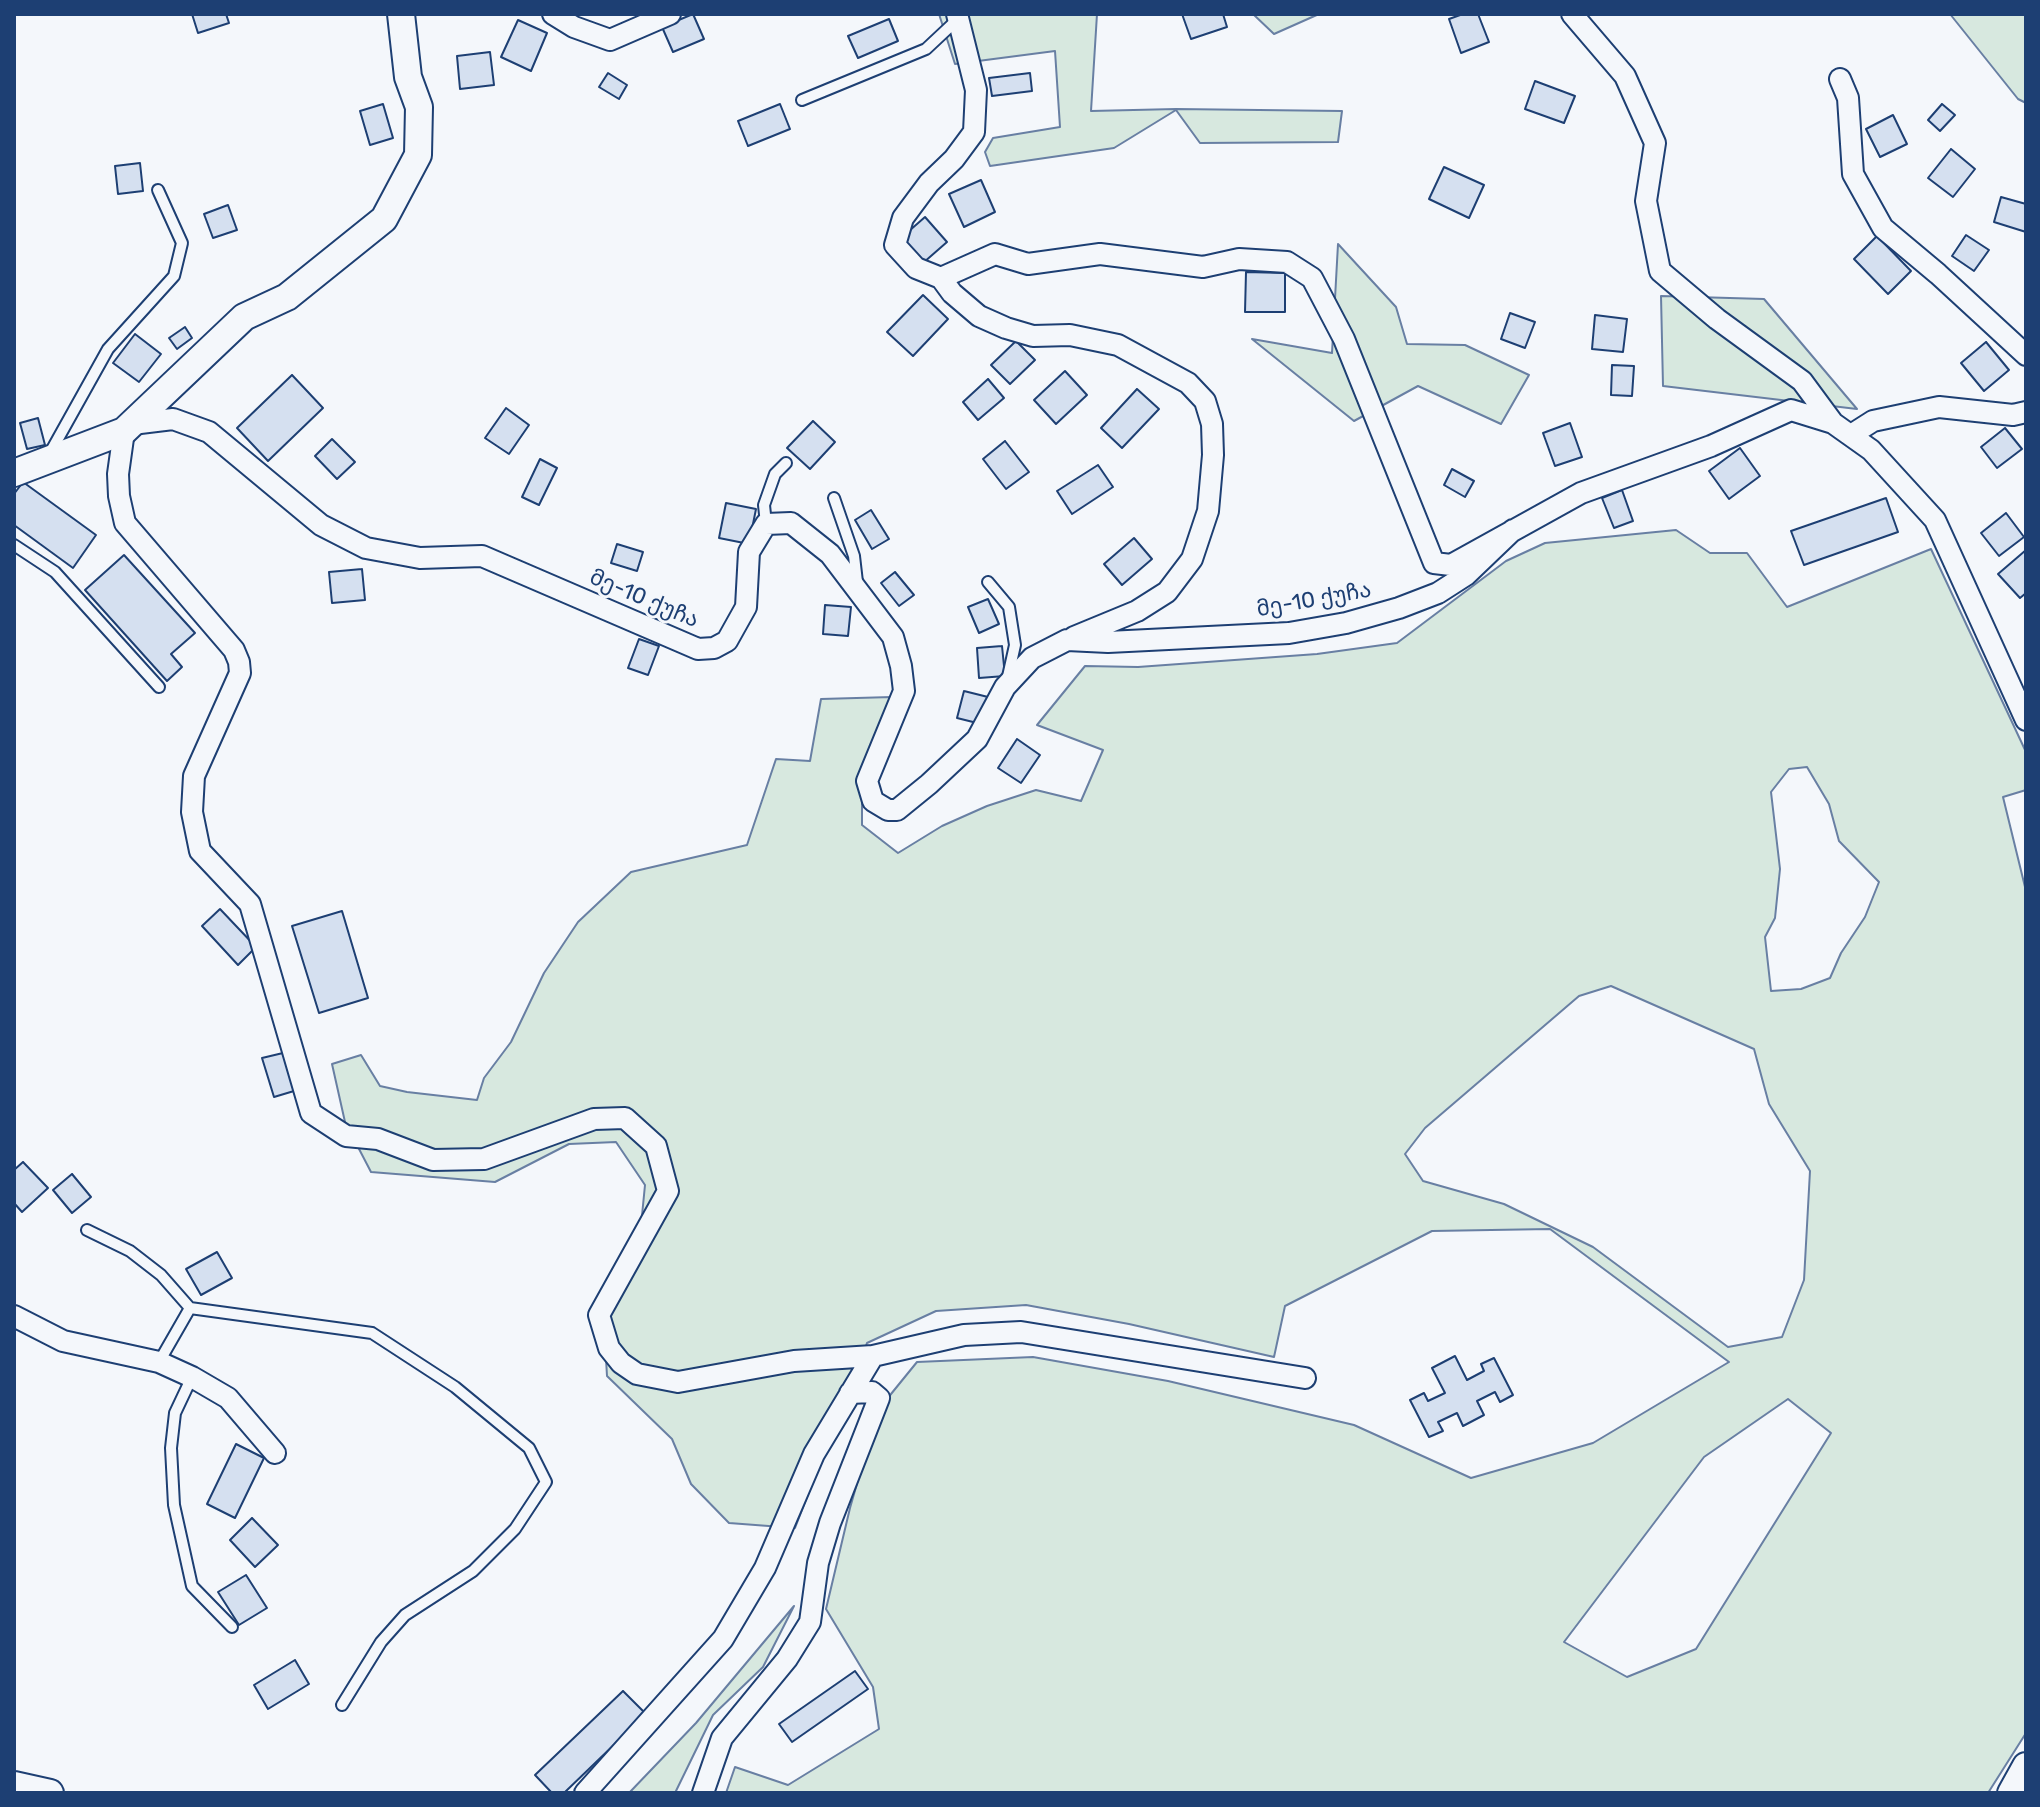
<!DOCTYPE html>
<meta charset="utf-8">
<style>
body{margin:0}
#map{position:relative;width:2040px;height:1807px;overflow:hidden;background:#f4f7fb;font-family:Rubik,sans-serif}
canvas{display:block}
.frame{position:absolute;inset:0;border:16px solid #1d3f73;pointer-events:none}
</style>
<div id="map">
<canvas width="2040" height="1807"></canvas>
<div class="frame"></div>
</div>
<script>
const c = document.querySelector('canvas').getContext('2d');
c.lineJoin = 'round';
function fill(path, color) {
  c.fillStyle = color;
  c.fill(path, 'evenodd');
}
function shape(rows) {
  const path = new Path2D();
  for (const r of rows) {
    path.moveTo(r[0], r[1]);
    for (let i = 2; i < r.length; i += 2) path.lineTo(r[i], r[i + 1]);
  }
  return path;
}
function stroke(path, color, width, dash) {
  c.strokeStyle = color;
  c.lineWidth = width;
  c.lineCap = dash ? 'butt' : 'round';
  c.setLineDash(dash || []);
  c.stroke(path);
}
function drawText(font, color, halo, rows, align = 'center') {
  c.font = font + ' Rubik,"Noto Sans Georgian",sans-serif';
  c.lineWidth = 6;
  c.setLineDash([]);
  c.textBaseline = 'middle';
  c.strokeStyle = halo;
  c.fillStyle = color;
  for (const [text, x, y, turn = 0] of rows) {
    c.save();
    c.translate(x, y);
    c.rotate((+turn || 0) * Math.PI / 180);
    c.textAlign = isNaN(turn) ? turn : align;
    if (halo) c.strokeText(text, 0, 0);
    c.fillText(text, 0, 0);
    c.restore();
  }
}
const green = shape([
 [939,14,1097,14,1091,111,1176,109,1342,111,1338,142,1200,143,1176,110,1114,148,990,166,985,152,993,138,1060,127,1055,51,955,64,939,14],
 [1253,14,1319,14,1274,34,1253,14],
 [1950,14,2026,14,2026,103,2018,99,1950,14],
 [1338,244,1396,307,1407,344,1465,345,1529,375,1501,424,1418,386,1354,421,1252,339,1332,353,1338,244],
 [1661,296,1764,299,1857,409,1663,386,1661,296],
 [1676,530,1710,553,1747,553,1787,607,1931,549,2026,752,2026,790,2003,797,2026,891,2026,1733,1988,1793,726,1793,735,1767,788,1785,879,1729,873,1687,826,1609,850,1508,878,1410,917,1362,1033,1357,1168,1381,1354,1425,1471,1478,1593,1443,1729,1362,1550,1229,1432,1231,1285,1306,1274,1357,1129,1324,1026,1305,936,1311,867,1343,795,1528,729,1523,691,1484,672,1439,607,1376,603,1307,639,1246,645,1185,616,1142,569,1144,495,1182,371,1172,345,1122,332,1064,361,1055,380,1086,407,1092,477,1100,484,1078,511,1042,544,973,578,922,631,872,747,845,776,759,810,761,821,699,892,697,862,791,862,825,898,853,942,826,987,806,1036,790,1081,801,1103,750,1037,725,1085,666,1138,667,1317,654,1397,643,1506,561,1545,543,1676,530],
 [1807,767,1829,804,1839,841,1879,882,1865,917,1841,953,1830,978,1801,989,1771,991,1765,937,1775,918,1780,869,1771,792,1789,769,1807,767],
 [1611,986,1754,1049,1769,1104,1810,1171,1804,1280,1782,1337,1728,1347,1593,1247,1504,1204,1423,1181,1405,1154,1425,1128,1579,996,1611,986],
 [1788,1399,1831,1433,1696,1649,1627,1677,1564,1642,1704,1457,1788,1399],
 [794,1606,763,1667,713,1715,675,1793,629,1793,696,1723,794,1606]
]);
fill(green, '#d7e8df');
stroke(green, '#687fa3', 2);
const building = shape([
 [192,14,226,14,229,23,198,33,192,14],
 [693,14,704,39,673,52,662,27,693,14],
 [1182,14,1223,14,1227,27,1191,39,1182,14],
 [1463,14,1478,14,1489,42,1461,53,1449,19,1463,14],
 [889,19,898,41,858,58,848,36,889,19],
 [518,20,547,33,531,71,501,57,518,20],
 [490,52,494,85,460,89,457,56,490,52],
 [608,73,627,85,619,99,599,87,608,73],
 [1030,73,1032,91,992,96,989,78,1030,73],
 [1535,81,1575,96,1564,123,1525,109,1535,81],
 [383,104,393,138,370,145,360,111,383,104],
 [780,104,790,129,748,146,738,121,780,104],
 [1942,104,1955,115,1940,131,1928,120,1942,104],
 [1893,115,1907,144,1880,157,1866,129,1893,115],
 [1951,149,1975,169,1953,197,1928,178,1951,149],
 [140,163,143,191,118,194,115,166,140,163],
 [1444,167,1484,185,1469,218,1429,199,1444,167],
 [981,180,995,212,964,227,949,194,981,180],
 [2001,197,2026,204,2026,232,1994,222,2001,197],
 [228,205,237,230,213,238,204,214,228,205],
 [925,217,947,242,923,263,901,238,925,217],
 [1966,235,1989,250,1974,271,1952,256,1966,235],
 [1877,236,1911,271,1888,294,1854,259,1877,236],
 [1246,272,1285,273,1285,312,1245,312,1246,272],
 [923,295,948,319,913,356,887,332,923,295],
 [1510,313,1535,322,1525,348,1501,339,1510,313],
 [1595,315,1627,319,1623,352,1592,349,1595,315],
 [185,327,192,338,177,349,169,338,185,327],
 [135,334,161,354,139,382,113,363,135,334],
 [1016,341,1035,360,1010,384,991,365,1016,341],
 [1986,342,2009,370,1984,391,1961,363,1986,342],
 [1612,365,1634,366,1632,396,1611,395,1612,365],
 [1065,371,1087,395,1056,424,1034,400,1065,371],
 [292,375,323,408,268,461,237,428,292,375],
 [988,379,1004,398,978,420,963,402,988,379],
 [1137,389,1159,409,1122,448,1101,428,1137,389],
 [506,408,529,425,509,454,485,438,506,408],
 [38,418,45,445,27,449,20,423,38,418],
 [813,421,835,442,810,469,787,448,813,421],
 [1570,423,1582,457,1555,466,1543,433,1570,423],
 [2005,428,2022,449,1997,468,1981,447,2005,428],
 [332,439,355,462,337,479,315,456,332,439],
 [1005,441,1029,472,1006,489,983,459,1005,441],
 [1740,448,1760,476,1729,499,1709,471,1740,448],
 [540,459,557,468,539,505,522,497,540,459],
 [1098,465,1113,487,1072,514,1057,491,1098,465],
 [1452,469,1474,481,1465,497,1444,485,1452,469],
 [23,482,96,535,73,568,14,525,14,494,23,482],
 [1622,490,1633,521,1614,528,1602,498,1622,490],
 [1886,498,1898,532,1804,565,1791,531,1886,498],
 [726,503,756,509,749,544,719,538,726,503],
 [871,510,889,539,872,549,855,520,871,510],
 [2006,513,2024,537,1999,556,1981,533,2006,513],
 [1134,538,1152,559,1122,585,1104,564,1134,538],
 [617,544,643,552,637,571,611,563,617,544],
 [2026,550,2026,593,2020,598,1998,574,2026,550],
 [124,555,195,633,171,654,182,667,167,681,85,590,124,555],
 [362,569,365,600,332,603,329,572,362,569],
 [895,572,914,595,899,606,881,583,895,572],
 [988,599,999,624,979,633,968,607,988,599],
 [825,605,851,607,848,636,823,634,825,605],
 [639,639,659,646,648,675,628,668,639,639],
 [1002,646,1005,676,979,678,977,648,1002,646],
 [964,691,988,697,981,724,957,718,964,691],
 [1017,739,1040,755,1021,783,998,768,1017,739],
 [220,909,256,947,238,965,202,926,220,909],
 [342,911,368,998,319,1013,292,926,342,911],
 [283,1053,294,1091,274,1097,262,1058,283,1053],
 [23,1162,48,1188,22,1212,14,1203,14,1170,23,1162],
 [72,1174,91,1197,72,1213,53,1190,72,1174],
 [217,1252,232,1278,201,1295,186,1269,217,1252],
 [1455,1356,1467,1380,1484,1371,1481,1364,1494,1358,1513,1395,1500,1402,1495,1392,1477,1401,1484,1415,1463,1426,1457,1413,1438,1422,1443,1431,1429,1437,1410,1400,1424,1393,1428,1401,1445,1393,1432,1368,1455,1356],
 [236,1444,264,1458,235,1518,207,1504,236,1444],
 [252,1518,278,1545,255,1567,230,1540,252,1518],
 [246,1575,267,1608,239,1625,218,1592,246,1575],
 [295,1660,309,1684,268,1709,254,1685,295,1660],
 [855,1671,868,1689,792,1742,779,1724,855,1671],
 [623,1691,646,1714,564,1793,552,1793,535,1775,623,1691]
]);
fill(building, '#d5e0f0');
stroke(building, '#1d3f73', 2);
const lane = shape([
 [802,100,926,49,958,19],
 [50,453,108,349,174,276,182,243,158,190],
 [834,498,854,556,857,582],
 [766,524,764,505,775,474,786,463],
 [14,545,55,572,159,687],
 [988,582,1009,607,1015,645,1007,681],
 [87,1230,130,1251,161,1275,190,1308,159,1362],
 [190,1308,372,1333,455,1387,529,1448,546,1482,515,1529,473,1571,405,1615,381,1642,342,1705],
 [192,1377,175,1413,171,1448,174,1505,192,1586,232,1627]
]);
const street = shape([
 [553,14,574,27,610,40,670,14],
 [957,14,976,90,974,132,954,159,929,183,903,218,895,245,916,268,941,278,952,293,979,316,1006,328,1033,336,1070,335,1118,345,1188,383,1205,401,1212,424,1213,455,1208,511,1192,559,1167,592,1137,611,1074,637],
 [1572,14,1625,76,1655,143,1646,201,1660,271,1717,319,1802,381,1833,423],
 [1840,79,1848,98,1853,174,1883,228,1938,274,2026,355],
 [941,278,995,254,1028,264,1100,254,1203,267,1239,259,1287,262,1312,278,1344,339,1434,563,1451,565,1581,493,1711,446,1791,410,1833,423,1871,450,1935,520,2026,720],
 [132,424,173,419,209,432,321,525,366,548,420,558,482,556,698,649,714,648,727,641,746,607,749,552,766,524,791,523,830,554,893,637,901,666,904,691,867,781,873,801,888,810,897,810,929,784,977,739,1005,687,1032,658,1067,640,1108,642,1289,633,1346,623,1399,608,1438,593,1466,575,1513,530],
 [124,431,118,474,119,496,125,523,234,650,239,662,240,673,194,776,192,812,200,851,250,904,311,1113,346,1136,378,1139,433,1160,484,1159,594,1119,625,1118,656,1146,668,1191,599,1315,609,1348,621,1363,637,1374,678,1382,794,1361,873,1356],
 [1851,435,1873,421,1939,407,2013,415,2026,412],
 [14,1316,63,1341,159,1362,192,1377,228,1398,275,1453],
 [585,1793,723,1639,765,1568,814,1454,873,1356,964,1335,1021,1332,1305,1378],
 [703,1793,722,1738,787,1659,810,1622,818,1563,830,1523,879,1398,872,1392,850,1393]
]);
const secondary = shape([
 [14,473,124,431,244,317,287,297,384,219,418,155,419,107,408,77,401,14],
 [14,1785,50,1793],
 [2011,1793,2026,1766]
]);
stroke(lane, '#1d3f73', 14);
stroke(street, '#1d3f73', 24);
stroke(secondary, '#1d3f73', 30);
stroke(lane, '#f4f7fb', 10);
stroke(street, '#f4f7fb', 20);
stroke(secondary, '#f4f7fb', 26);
drawText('22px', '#1d3f73', '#f4f7fb', [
 ["მე-10 ქუჩა",644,599,23],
 ["მე-10 ქუჩა",1314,600,-10]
]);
</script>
